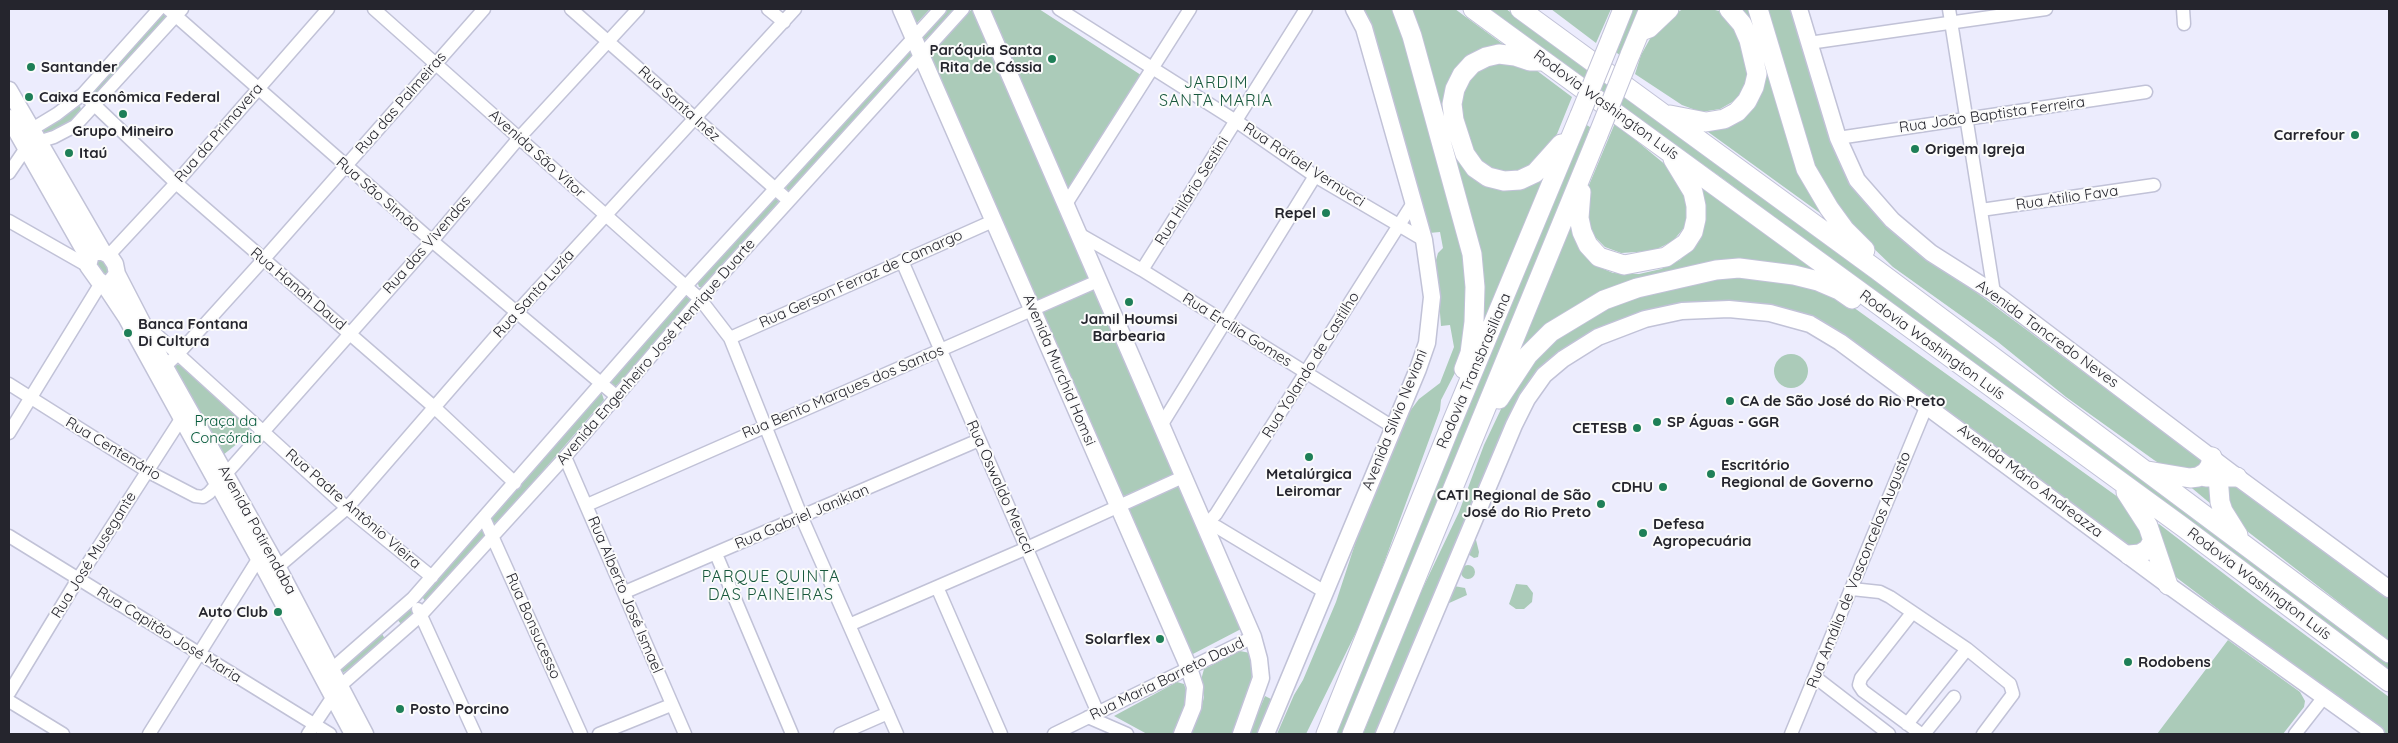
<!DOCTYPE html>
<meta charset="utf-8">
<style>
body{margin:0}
#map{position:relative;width:2398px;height:743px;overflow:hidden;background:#ececfd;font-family:Quicksand,sans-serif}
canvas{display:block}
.frame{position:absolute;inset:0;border:10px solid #25252d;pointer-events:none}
</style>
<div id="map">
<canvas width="2398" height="743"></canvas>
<div class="frame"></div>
</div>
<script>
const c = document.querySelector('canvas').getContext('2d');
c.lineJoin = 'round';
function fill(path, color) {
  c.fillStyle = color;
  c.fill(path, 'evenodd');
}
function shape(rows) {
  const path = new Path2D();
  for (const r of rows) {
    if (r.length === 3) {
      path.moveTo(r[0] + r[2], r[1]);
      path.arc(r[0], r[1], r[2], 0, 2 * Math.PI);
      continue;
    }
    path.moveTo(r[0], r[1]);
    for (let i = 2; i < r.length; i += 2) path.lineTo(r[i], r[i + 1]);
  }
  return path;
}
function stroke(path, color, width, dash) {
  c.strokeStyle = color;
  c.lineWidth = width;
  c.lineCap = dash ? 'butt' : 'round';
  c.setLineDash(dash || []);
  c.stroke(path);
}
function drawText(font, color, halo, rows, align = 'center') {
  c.font = font + ' Quicksand,sans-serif';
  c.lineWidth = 4;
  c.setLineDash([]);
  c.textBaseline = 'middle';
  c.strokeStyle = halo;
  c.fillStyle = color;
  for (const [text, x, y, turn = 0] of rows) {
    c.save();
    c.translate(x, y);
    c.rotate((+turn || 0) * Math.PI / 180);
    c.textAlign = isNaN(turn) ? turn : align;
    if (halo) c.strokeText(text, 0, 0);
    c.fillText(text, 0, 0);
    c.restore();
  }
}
fill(shape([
 [907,9,930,9,915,25],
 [944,9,956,9,924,41,922,39,921,34],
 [972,9,1089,273,1087,279,1042,299,1035,299,929,56],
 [987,9,1039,9,1144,77,1068,193],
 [1360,9,1394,9,1401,26,1461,237,1468,292,1459,365,1441,400,1440,410,1366,612,1306,734,1277,734,1294,695,1303,680,1336,602,1357,538,1392,448,1407,415,1419,399,1440,383,1454,347,1450,325,1441,326,1436,260,1438,253,1443,248,1440,232,1429,233],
 [1407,9,1455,9,1504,45,1480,52,1450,84,1476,174,1547,174,1478,337,1479,272],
 [1485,9,1506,9,1586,65,2389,658,2389,673,1722,178],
 [1551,9,1611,9,1596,43],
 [1629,9,1644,9,1621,56,1613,50],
 [1683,9,1711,9,1719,11,1734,22,1750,73,1746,89,1734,101,1720,109,1701,112,1682,105,1635,74,1641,55,1651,37,1663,21],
 [1740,9,1754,9,1831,221,1704,129,1741,120,1758,36,1748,16],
 [1763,9,1794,9,1853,185,1866,204,1888,227,2202,460,2197,471,2166,468,2154,460,2066,397,1998,342,1893,267,1865,240,1844,217,1810,162],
 [159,11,167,12,167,16,98,93,94,91,93,89],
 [908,52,914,55,791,193,787,193,786,187],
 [1506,60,1532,67,1572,97,1557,134,1545,150,1531,168,1509,173,1488,169,1473,153,1462,118,1460,101,1462,87,1473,71],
 [80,106,82,113,64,128,47,135,38,131,75,107],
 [1582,122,1593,129,1344,734,1332,734],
 [1615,123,1673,171,1687,190,1687,224,1673,241,1653,251,1621,253,1605,247,1594,236,1587,222,1589,185],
 [1701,186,1823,276,1793,268,1639,285,1511,367,1573,220,1599,267,1613,273,1639,274,1661,269,1680,260,1697,242,1706,221,1706,205],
 [772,196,779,198,779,201,705,287,699,287,697,281],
 [94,256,106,258,110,278,95,273],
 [1745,276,1813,287,1846,302,2129,505,2147,542,2129,547,1814,321,1646,313,1539,376,1380,734,1363,734,1410,615,1459,512,1484,445,1511,388,1550,343,1617,303,1698,280],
 [1091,290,1095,291,1173,468,1172,475,1124,496,1117,492,1040,311],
 [686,296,693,302,615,387,611,388,609,381],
 [1791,371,17],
 [182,364,250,427,248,435,223,455,172,369,176,365],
 [598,394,602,394,604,400,499,522,494,523,489,515],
 [2212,482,2217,509,2187,484],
 [1176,486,1182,488,1239,621,1241,629,1191,655,1126,507],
 [2228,486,2236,486,2249,493,2389,597,2389,641,2234,521,2223,492],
 [2159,524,2262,603,2389,697,2389,734,2383,734,2177,578,2167,568,2157,525],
 [482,528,486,535,430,599,425,601,421,595],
 [1475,536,1479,552,1478,557,1474,558,1468,554],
 [1468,572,7],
 [1516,584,1527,585,1533,593,1532,602,1524,609,1516,609,1509,604],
 [1454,586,1465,588,1467,595,1447,604],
 [410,608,414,613,401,624,396,618],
 [381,632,385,639,381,642,346,671,342,673,339,670],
 [2228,640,2300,692,2305,701,2304,707,2283,734,2157,734],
 [1240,651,1250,653,1252,674,1250,690,1232,734,1191,734,1202,705,1204,697,1201,680,1204,669],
 [1177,682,1184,684,1189,699,1173,734,1147,734,1114,716],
 [1265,696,1273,700,1260,734,1249,734]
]), '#abcbb9');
const minor = shape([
 [168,9,432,241,615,395],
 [374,9,700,299,730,338,802,518,897,734],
 [571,9,788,200],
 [768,9,784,22],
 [1059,9,1236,121,1315,176,1424,240],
 [1949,9,1994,293],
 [2183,9,2184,24],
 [1809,43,2046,9],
 [83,94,176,183,434,407,515,483],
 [24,134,57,114,83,94,159,9],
 [1838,138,2146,92],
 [9,173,26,148,38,142,54,137,75,126,182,9],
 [1066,204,1190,9],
 [1981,210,2154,185],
 [9,221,88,266],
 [1079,234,1142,270,1393,427],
 [109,255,176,183,328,9],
 [902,261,1098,713],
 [1142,270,1306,9],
 [147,326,347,508,432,577],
 [730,338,993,221],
 [158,373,177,355,263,260,484,9],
 [9,384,147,471,195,496,203,497,209,493,432,241,519,138,638,9],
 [1162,424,1315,176],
 [9,433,101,283],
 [565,457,685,734],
 [587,505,1100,280],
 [484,518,581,734],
 [9,536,330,734],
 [716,554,792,734],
 [272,572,347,508,516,313,795,9],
 [937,587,1001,734],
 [1852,589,1880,592,1890,597,1967,649,2010,684,2013,694,1983,734],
 [625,592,979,440],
 [1325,592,1217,527,1206,525,1216,514,1413,203],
 [418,609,475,734],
 [1912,613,1861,678,1859,685,1863,691,1921,734],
 [849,625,1027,548,1185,476],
 [325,675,413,598,686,286,940,9],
 [1815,677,1889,734],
 [9,693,78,579,181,419],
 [9,701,63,734],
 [1088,717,1127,734],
 [1907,724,1967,649],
 [149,734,262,553],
 [308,734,340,686,421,615,565,457,700,299,963,9],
 [599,734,671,705],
 [840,734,888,713],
 [1054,734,1253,637],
 [1791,734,1927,405],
 [1924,734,1954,697],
 [2295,734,2324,697]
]);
const major = shape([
 [901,9,1189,668,1195,687,1193,707,1182,734],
 [981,9,1253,637,1259,659,1261,678,1241,734],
 [1799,9,1838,138,1857,180,1892,220,1931,253,1994,293,2237,477,2389,589],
 [9,90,103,252,109,255,115,264,117,274,110,283,104,284,98,280,88,266,91,254,94,252,103,252],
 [9,118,88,257],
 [117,274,165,367,278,568,365,734],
 [104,284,126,317,268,575,353,734],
 [1266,734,1418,369,1427,343,1432,297,1424,240,1364,28,1354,9],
 [1384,734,1514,425,1527,399,1544,375,1563,359,1598,337,1645,319,1682,311,1729,309,1770,313,1810,324,1840,342,2168,585,2376,734]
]);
const highway = shape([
 [1402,9,1412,36,1472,254,1475,287,1474,322,1470,353,1464,369],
 [1473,9,2183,527,2389,682],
 [1520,9,1877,270,2389,653],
 [1758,9,1806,169,1829,208,1845,230,1865,250],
 [1641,31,1649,28,1669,9],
 [1611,39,1623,9],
 [1630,55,1649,9],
 [1543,61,1530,61,1515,56,1499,54,1486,57,1472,64,1462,75,1455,89,1452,104,1454,120,1465,154,1475,168,1488,177,1504,181,1520,180,1535,173,1561,144],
 [1670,115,1706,122,1724,119,1737,112,1747,101,1754,87,1757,74,1749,40,1742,24,1729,9],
 [1581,192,1579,218,1582,232,1588,245,1599,257,1624,265,1666,257,1686,243,1693,232,1696,219,1696,206,1693,192,1673,159],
 [1499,399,1528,355,1551,332,1604,300,1637,288,1716,270,1739,268,1794,275,1818,281,1839,290,1852,299],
 [2212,457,2218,476,2220,502,2223,511,2238,535],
 [2148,471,2190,478,2198,477,2206,472,2210,466,2212,457],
 [2206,477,2237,477],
 [2126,492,2148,526,2168,585],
 [2129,555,2140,554,2148,549,2152,542],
 [1326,734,1450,427,1580,115],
 [1352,734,1598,135]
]);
stroke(minor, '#c1c2d7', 15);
stroke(major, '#c1c2d7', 19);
stroke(highway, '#c1c2d7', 21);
stroke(minor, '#fff', 12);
stroke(major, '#fff', 16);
stroke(highway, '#fff', 19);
const highwayBridge = shape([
 [1580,115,1611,39],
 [1598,135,1630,55]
]);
stroke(highwayBridge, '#c1c2d7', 21, []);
stroke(highwayBridge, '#fff', 19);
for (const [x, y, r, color] of [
 [1052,59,5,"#1e7f57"],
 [31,67,5,"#1e7f57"],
 [29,97,5,"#1e7f57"],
 [123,114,5,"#1e7f57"],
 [2355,135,5,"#1e7f57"],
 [1915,149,5,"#1e7f57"],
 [69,153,5,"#1e7f57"],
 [1326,213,5,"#1e7f57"],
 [1129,302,5,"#1e7f57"],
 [128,333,5,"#1e7f57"],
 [1730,401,5,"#1e7f57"],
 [1657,422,5,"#1e7f57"],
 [1637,428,5,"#1e7f57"],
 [1309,457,5,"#1e7f57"],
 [1711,474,5,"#1e7f57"],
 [1663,487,5,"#1e7f57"],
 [1601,504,5,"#1e7f57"],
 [1643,533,5,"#1e7f57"],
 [278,612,5,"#1e7f57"],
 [1160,639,5,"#1e7f57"],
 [2128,662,5,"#1e7f57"],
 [400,709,5,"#1e7f57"]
]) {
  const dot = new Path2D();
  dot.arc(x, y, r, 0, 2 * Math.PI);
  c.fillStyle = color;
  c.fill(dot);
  stroke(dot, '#fbfbfb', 2);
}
drawText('bold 15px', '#25252d', '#fbfbfb', [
 ["Paróquia Santa",1042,50,"right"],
 ["Rita de Cássia",1042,67,"right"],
 ["Santander",41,67],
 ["Caixa Econômica Federal",39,97],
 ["Grupo Mineiro",123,131,"center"],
 ["Carrefour",2345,135,"right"],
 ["Origem Igreja",1925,149],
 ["Itaú",79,153],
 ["Repel",1316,213,"right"],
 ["Jamil Houmsi",1129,319,"center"],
 ["Barbearia",1129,336,"center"],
 ["Banca Fontana",138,324],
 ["Di Cultura",138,341],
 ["CA de São José do Rio Preto",1740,401],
 ["SP Águas - GGR",1667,422],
 ["CETESB",1627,428,"right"],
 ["Escritório",1721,465],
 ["Regional de Governo",1721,482],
 ["Metalúrgica",1309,474,"center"],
 ["Leiromar",1309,491,"center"],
 ["CDHU",1653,487,"right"],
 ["CATI Regional de São",1591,495,"right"],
 ["José do Rio Preto",1591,512,"right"],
 ["Defesa",1653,524],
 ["Agropecuária",1653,541],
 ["Auto Club",268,612,"right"],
 ["Solarflex",1150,639,"right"],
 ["Rodobens",2138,662],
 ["Posto Porcino",410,709]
], 'left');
drawText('15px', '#25252d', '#fbfbfb', [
 ["Rua das Palmeiras",401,103,-49],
 ["Rua Santa Inêz",679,104,42],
 ["Rodovia Washington Luís",1606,105,36],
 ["Rua João Baptista Ferreira",1992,115,-8],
 ["Rua da Primavera",219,133,-49],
 ["Avenida São Vítor",537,154,42],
 ["Rua Rafael Vernucci",1304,165,33],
 ["Rua Hilário Sestini",1192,191,-58],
 ["Rua São Simão",378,195,41],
 ["Rua Atilio Fava",2067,198,-8],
 ["Rua das Vivendas",427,245,-49],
 ["Rua Gerson Ferraz de Camargo",861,279,-24],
 ["Rua Hanah Daud",298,289,40],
 ["Rua Santa Luzia",534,294,-48],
 ["Rua Ercília Gomes",1237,330,32],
 ["Avenida Tancredo Neves",2047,334,36],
 ["Rodovia Washington Luís",1932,345,36],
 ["Avenida Engenheiro José Henrique Duarte",656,352,-49],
 ["Rua Yolando de Castilho",1311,365,-58],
 ["Avenida Murchid Homsi",1059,370,67],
 ["Rodovia Transbrasiliana",1474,371,-67],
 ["Rua Bento Marques dos Santos",843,392,-23],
 ["Avenida Sílvio Neviani",1395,420,-68],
 ["Rua Centenário",113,449,31],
 ["Avenida Mário Andreazza",2030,481,37],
 ["Rua Oswaldo Meucci",1000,487,66],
 ["Rua Padre Antônio Vieira",353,509,41],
 ["Rua Gabriel Janikian",802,517,-23],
 ["Avenida Potirendaba",257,530,61],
 ["Rua José Musegante",94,555,-58],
 ["Rua Amália de Vasconcelos Augusto",1859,570,-68],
 ["Rodovia Washington Luís",2259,584,37],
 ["Rua Alberto José Ismael",625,595,67],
 ["Rua Bonsucesso",533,626,66],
 ["Rua Capitão José Maria",169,635,32],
 ["Rua Maria Barreto Daud",1167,679,-26]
]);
drawText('15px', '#075b3c', '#fbfbfb', [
 ["Praça da",226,421],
 ["Concórdia",226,438]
]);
c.letterSpacing = '1px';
drawText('16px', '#18583d', '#fbfbfb', [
 ["JARDIM",1216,83],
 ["SANTA MARIA",1216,101],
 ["PARQUE QUINTA",771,577],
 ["DAS PAINEIRAS",771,595]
]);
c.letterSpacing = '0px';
</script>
